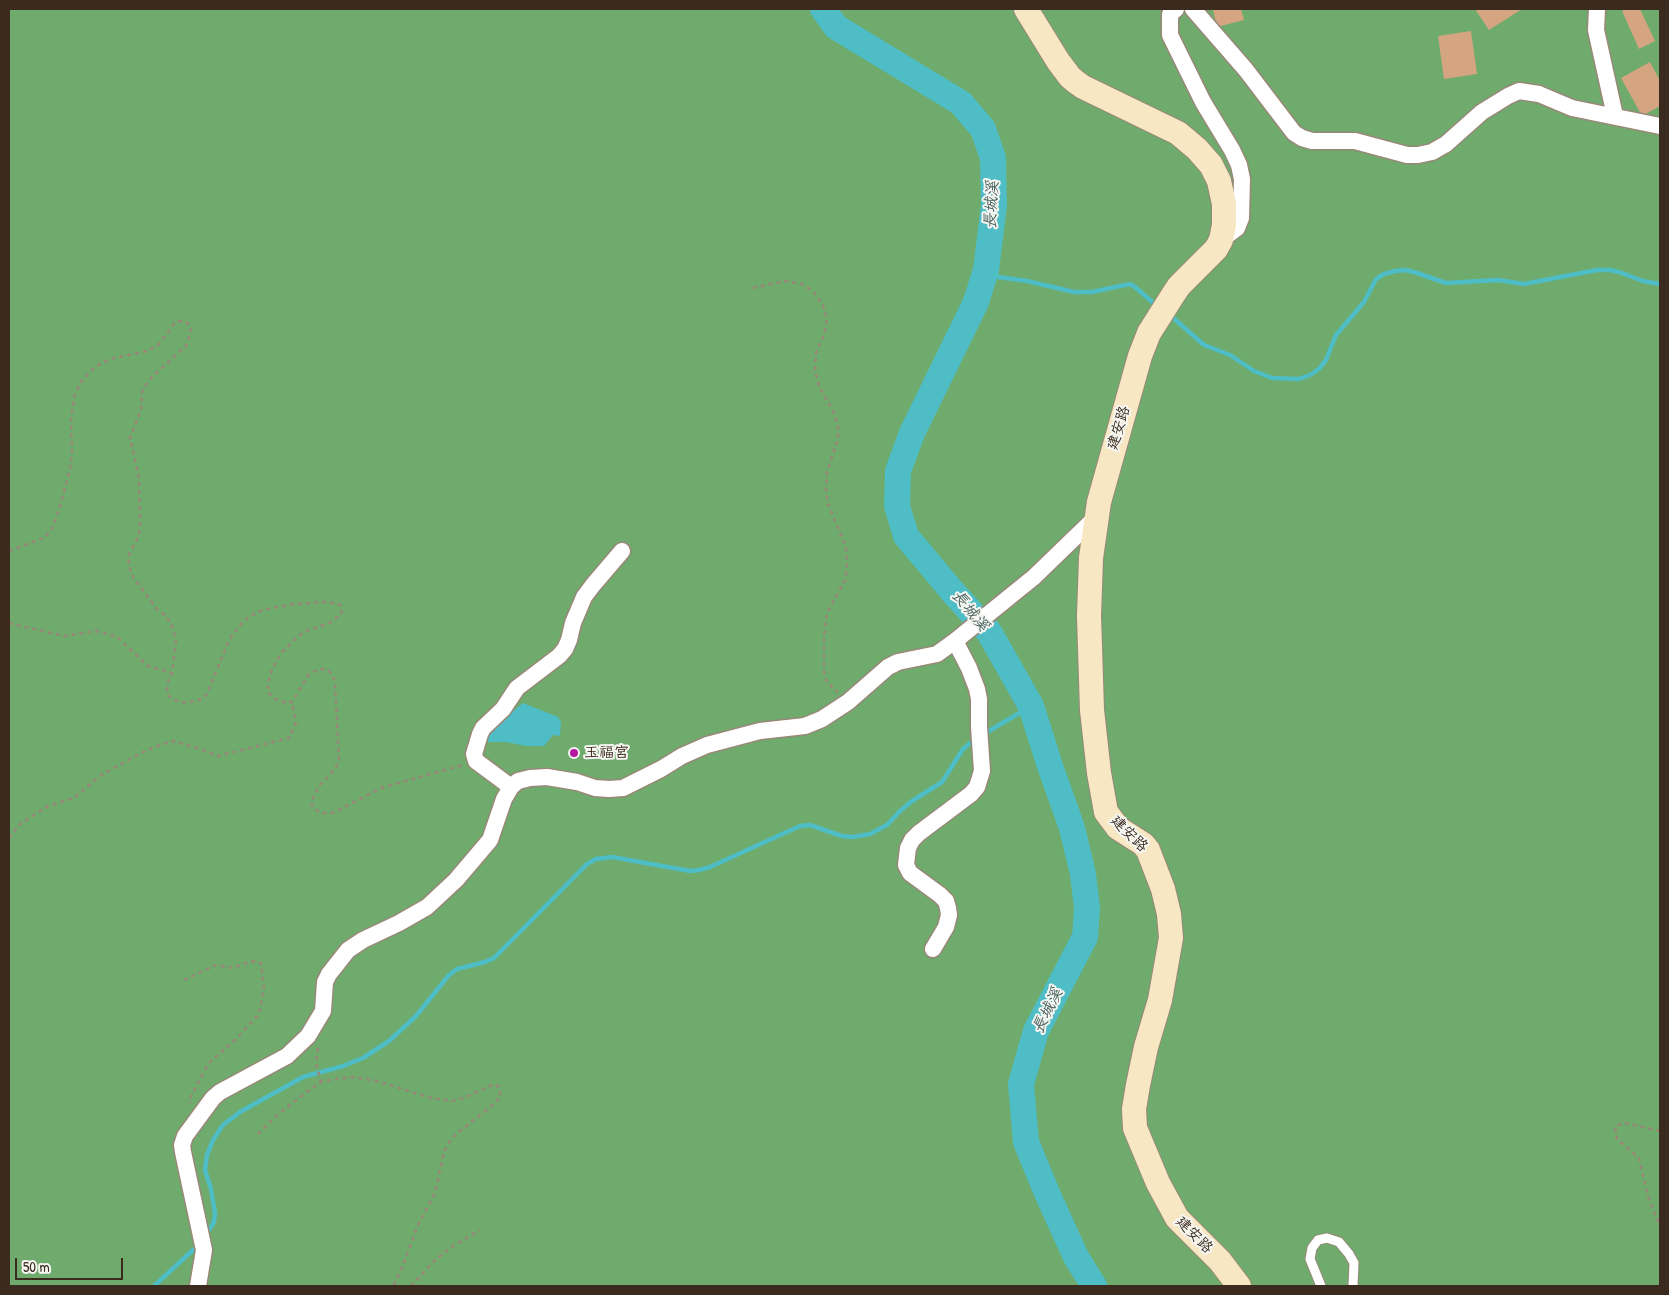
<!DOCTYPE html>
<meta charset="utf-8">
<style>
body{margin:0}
#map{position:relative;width:1669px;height:1295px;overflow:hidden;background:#f4e6d2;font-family:"Patrick Hand",sans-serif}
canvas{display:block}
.frame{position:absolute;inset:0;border:10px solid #3b2a1e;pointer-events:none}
.scale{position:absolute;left:15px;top:1258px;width:108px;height:22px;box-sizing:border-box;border:2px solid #3b2a1e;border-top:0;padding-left:6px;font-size:15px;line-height:18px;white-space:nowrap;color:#3b2a1e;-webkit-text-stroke:4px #f6f6f2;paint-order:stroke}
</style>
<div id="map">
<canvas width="1669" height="1295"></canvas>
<div class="frame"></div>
<div class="scale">50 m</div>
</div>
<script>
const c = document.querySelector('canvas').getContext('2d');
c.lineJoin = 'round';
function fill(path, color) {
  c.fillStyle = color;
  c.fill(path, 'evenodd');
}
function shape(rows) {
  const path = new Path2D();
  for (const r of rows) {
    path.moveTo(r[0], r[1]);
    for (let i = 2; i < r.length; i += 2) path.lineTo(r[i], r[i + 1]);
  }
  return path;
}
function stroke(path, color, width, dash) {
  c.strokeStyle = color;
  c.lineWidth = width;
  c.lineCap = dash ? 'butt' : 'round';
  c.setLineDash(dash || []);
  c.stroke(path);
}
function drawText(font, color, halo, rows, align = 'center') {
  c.font = font + ' "Patrick Hand","LXGW WenKai TC",sans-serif';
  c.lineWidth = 4;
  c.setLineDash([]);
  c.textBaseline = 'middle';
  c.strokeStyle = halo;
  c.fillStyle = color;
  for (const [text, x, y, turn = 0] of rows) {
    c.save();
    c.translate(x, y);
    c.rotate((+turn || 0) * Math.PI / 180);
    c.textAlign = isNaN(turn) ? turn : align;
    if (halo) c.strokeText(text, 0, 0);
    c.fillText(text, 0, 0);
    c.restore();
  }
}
fill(shape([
 [9,9,1660,9,1660,1286,9,1286]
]), '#6fab6c');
fill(shape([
 [523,703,558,717,561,722,560,736,553,735,544,746,526,746,506,742,488,742,487,732]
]), '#4fbdc6');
stroke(shape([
 [984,275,1027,281,1074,292,1092,292,1130,284,1135,287,1157,306],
 [1170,315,1204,345,1230,355,1254,371,1272,378,1299,379,1310,375,1319,369,1326,360,1336,335,1364,302,1376,279,1384,274,1395,271,1406,270,1417,273,1446,283,1498,280,1524,284,1597,270,1610,270,1619,272,1643,281,1660,284],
 [984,734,1031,706],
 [209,1230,214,1222,215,1213,211,1189,205,1170,207,1155,213,1140,223,1125,240,1112,303,1077,343,1066,363,1058,389,1041,416,1016,449,975,457,969,485,962,494,958,587,864,596,859,612,857,690,871,699,870,710,867,800,826,810,825,842,836,853,837,870,834,887,825,900,811,912,801,942,782,963,749,975,739],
 [154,1286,193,1250]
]), '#4fbdc6', 4.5);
stroke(shape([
 [823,9,836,27,961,103,983,129,993,158,994,205,986,270,976,302,912,433,898,471,897,506,906,536,952,591,989,632,1031,706,1050,766,1072,828,1083,874,1087,908,1085,937,1036,1031,1021,1084,1026,1142,1047,1193,1076,1257,1094,1286]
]), '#4fbdc6', 26);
fill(shape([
 [1213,9,1241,9,1244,20,1217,27],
 [1475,9,1522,9,1489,30],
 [1627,9,1640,9,1655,41,1639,49,1622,11],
 [1471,31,1477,74,1444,79,1438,36],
 [1650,62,1660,81,1660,106,1642,116,1621,78]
]), '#d4a580');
const lane = shape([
 [1321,1286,1310,1259,1312,1248,1318,1240,1327,1238,1339,1242,1349,1254,1354,1263,1353,1286]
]);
const street = shape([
 [1176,9,1170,14,1170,35,1203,102,1232,150,1239,165,1242,179,1241,218,1237,228,1221,240],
 [1193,9,1246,70,1294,133,1302,138,1312,141,1355,141,1407,155,1418,155,1432,152,1446,144,1482,112,1508,96,1519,91,1539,94,1572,108,1660,126],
 [1597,9,1596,30,1615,116],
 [511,787,476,761,474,754,480,734,483,728,503,709,517,688,559,656,565,649,569,640,573,623,584,597,593,585,622,551],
 [933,949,946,927,949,915,948,908,946,901,940,895,910,873,906,865,908,848,912,840,919,833,971,794,977,787,982,771,979,727,979,699,977,689,969,668,955,641],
 [198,1286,204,1250,183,1152,182,1145,185,1136,213,1098,220,1092,287,1056,308,1036,323,1011,325,982,329,974,348,950,363,940,399,923,427,907,456,880,490,840,504,799,511,787,518,781,530,778,547,777,577,782,595,788,609,789,623,788,661,769,682,756,707,745,760,731,805,726,822,719,848,702,888,667,898,662,937,654,955,641,1034,577,1096,517]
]);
const secondary = shape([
 [1026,9,1058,61,1070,77,1076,82,1083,87,1178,133,1197,149,1211,165,1219,181,1224,204,1224,225,1221,240,1216,249,1179,286,1173,295,1149,333,1140,356,1099,502,1091,558,1089,616,1092,710,1099,773,1106,812,1118,828,1143,844,1148,850,1163,889,1169,914,1171,938,1160,1000,1146,1047,1138,1085,1134,1109,1135,1128,1158,1183,1177,1218,1220,1261,1239,1286]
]);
stroke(lane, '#988878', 11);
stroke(street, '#988878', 19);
stroke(secondary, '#988878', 26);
stroke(shape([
 [753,288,785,281,802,284,813,291,823,305,827,319,824,335,816,353,815,370,819,386,833,411,838,425,838,439,827,472,826,490,828,504,846,547,847,568,845,580,827,613,824,636,824,672,827,683,838,692],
 [9,551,43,538,51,531,59,510,70,469,72,454,71,419,75,393,83,379,95,367,110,359,147,351,158,345,174,324,179,321,186,322,189,325,191,331,186,346,149,380,142,392,141,410,130,438,139,478,140,521,139,535,128,557,131,574,156,608,166,616,172,626,176,640,172,673,168,682,167,690,169,696,174,700,186,703,202,699,207,694,229,640,241,624,250,616,263,610,294,604,324,602,334,603,340,605,342,609,341,614,330,623,305,631,294,640,282,652,272,669,268,684,268,692,273,698,286,703,292,702,309,674,315,671,323,669,329,671,333,675,335,683,339,760,335,769,320,785,314,795,311,803,314,809,323,813,333,813,381,788,463,765],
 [9,623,64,636,96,631,116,636,148,666,172,673],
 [9,838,20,824,48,806,74,798,101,775,147,750,172,741,192,746,218,756,289,738,296,723,292,702],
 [184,980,216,965,233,968,251,961,261,963,264,989,259,1014,237,1038,208,1064,189,1100,190,1103],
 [318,1048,316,1063,321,1082],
 [1660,1131,1625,1123,1615,1126,1617,1139,1639,1158,1648,1197,1660,1226],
 [258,1134,276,1116,308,1091,321,1082,330,1080,353,1077,376,1081,431,1098,452,1101,464,1098,494,1084,498,1086,500,1090,500,1097,496,1102,454,1136,448,1144,444,1152,435,1193,418,1225,402,1268,393,1286],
 [411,1286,434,1261,450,1248,480,1230]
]), '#988878', 2.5, [4, 4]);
stroke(lane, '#fff', 9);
stroke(street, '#fff', 16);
stroke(secondary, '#f7e8c3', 24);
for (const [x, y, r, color] of [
 [574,753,5,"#b5179e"]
]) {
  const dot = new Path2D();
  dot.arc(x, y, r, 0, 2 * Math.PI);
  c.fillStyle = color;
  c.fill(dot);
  stroke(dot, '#f6f6f2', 2);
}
drawText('15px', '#3b2a1e', '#f6f6f2', [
 ["建安路",1119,428,-73],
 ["建安路",1129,834,44],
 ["建安路",1194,1235,45]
]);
drawText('15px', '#3b2a1e', '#f6f6f2', [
 ["玉福宮",584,753]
], 'left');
drawText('italic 16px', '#425d59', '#f6f6f2', [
 ["長城溪",992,205,-87],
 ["長城溪",970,611,50],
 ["長城溪",1048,1011,-64]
]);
</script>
